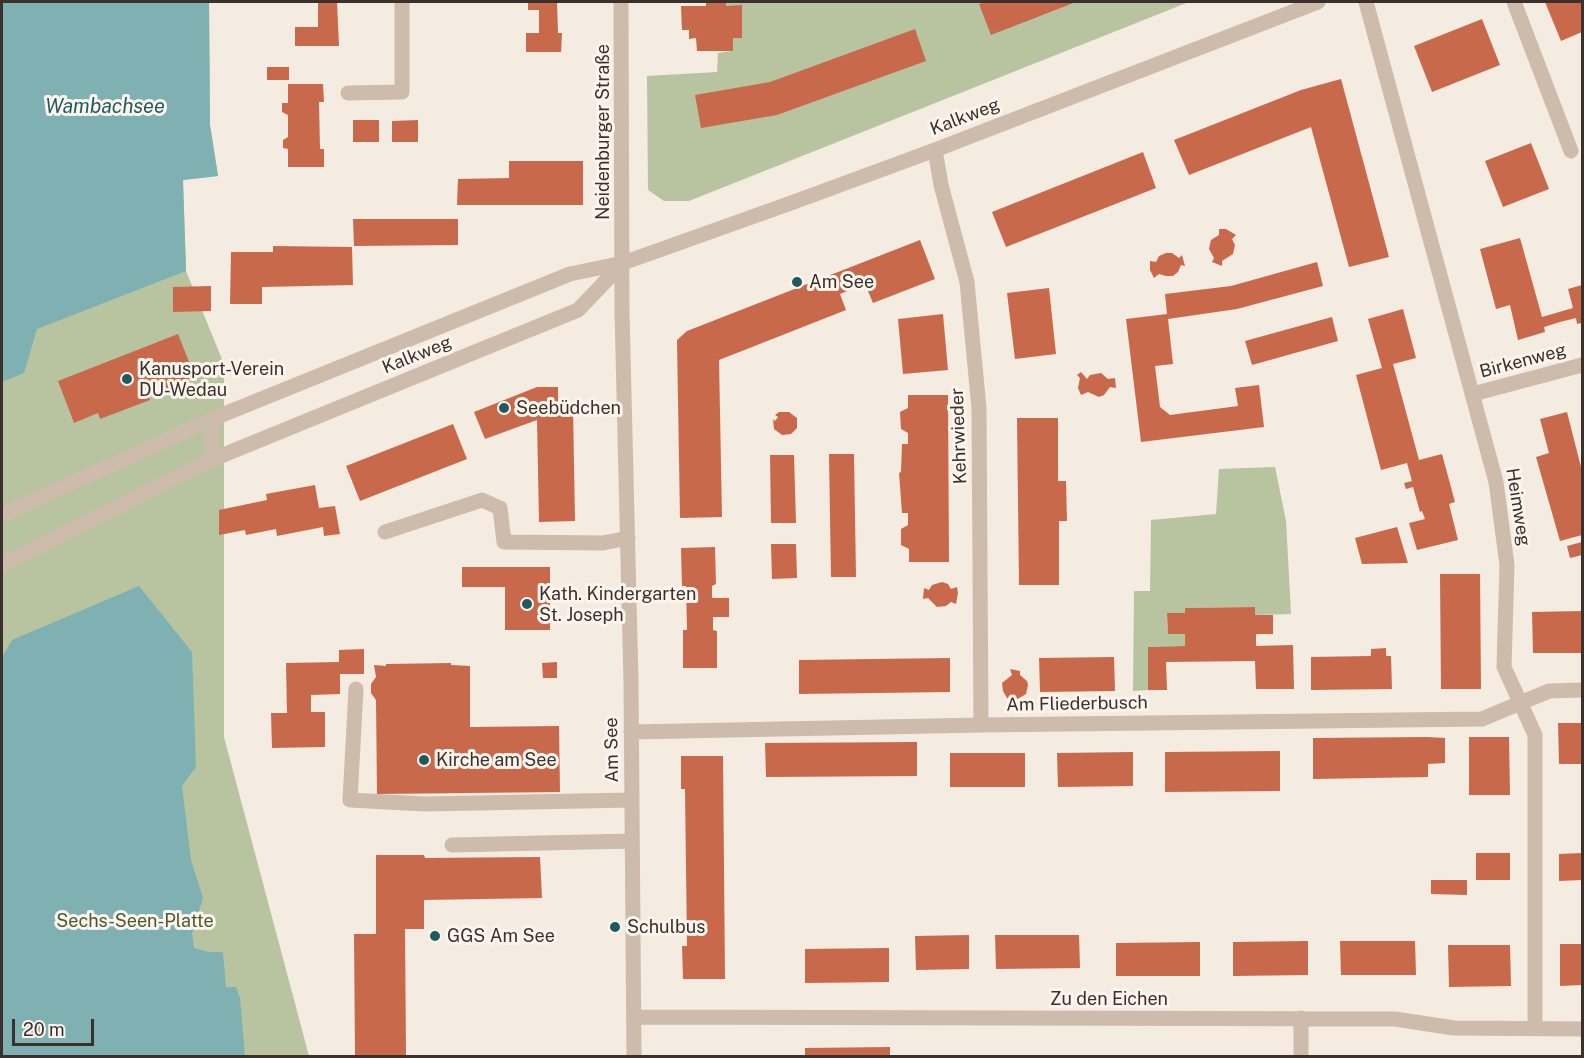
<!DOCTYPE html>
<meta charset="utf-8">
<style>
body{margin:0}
#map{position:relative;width:1584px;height:1058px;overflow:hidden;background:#f4ebe1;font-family:"Public Sans",sans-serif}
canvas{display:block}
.frame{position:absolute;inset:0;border:3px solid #3b302b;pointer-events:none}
.scale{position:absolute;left:12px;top:1019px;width:82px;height:27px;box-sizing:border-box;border:3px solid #3b302b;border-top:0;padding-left:8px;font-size:18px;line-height:21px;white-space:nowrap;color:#3b302b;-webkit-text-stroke:4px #fbf5ee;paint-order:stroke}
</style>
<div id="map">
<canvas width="1584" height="1058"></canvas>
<div class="frame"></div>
<div class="scale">20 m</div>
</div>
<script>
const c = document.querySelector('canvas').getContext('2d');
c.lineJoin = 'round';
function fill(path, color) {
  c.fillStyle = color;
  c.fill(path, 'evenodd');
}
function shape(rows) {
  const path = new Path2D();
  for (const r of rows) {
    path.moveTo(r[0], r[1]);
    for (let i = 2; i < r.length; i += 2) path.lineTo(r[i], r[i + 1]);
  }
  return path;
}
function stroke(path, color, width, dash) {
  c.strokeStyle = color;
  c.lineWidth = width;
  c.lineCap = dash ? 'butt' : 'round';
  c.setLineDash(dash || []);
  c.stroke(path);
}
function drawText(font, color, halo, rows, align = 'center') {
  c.font = font + ' "Public Sans",sans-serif';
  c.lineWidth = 6;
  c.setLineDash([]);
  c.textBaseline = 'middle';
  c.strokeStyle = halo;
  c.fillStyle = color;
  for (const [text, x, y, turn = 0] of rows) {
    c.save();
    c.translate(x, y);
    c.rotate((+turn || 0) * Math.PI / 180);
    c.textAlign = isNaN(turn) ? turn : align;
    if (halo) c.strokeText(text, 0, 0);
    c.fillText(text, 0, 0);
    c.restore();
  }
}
fill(shape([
 [2,2,209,2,210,125,218,176,183,180,186,271,224,364,224,737,309,1056,2,1056],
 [726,2,1189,2,689,201,664,201,648,190,647,76,717,72,718,53,732,51,733,38,742,38,742,6,726,6],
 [1275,467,1286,521,1291,614,1255,615,1255,607,1185,608,1185,613,1167,613,1168,634,1185,634,1185,646,1148,647,1148,690,1133,691,1134,591,1150,591,1151,520,1216,514,1219,469]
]), '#b8c4a0');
fill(shape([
 [2,2,209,2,210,125,218,176,183,180,186,271,37,329,24,373,2,382],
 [139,586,192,652,196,767,182,786,191,860,203,898,192,933,194,948,209,952,223,952,226,987,236,987,240,998,245,1056,2,1056,2,657,12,640]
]), '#7fb0b2');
fill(shape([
 [318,2,337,2,339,46,295,46,295,27,318,27],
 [528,2,557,2,558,33,562,33,561,52,526,52,526,33,539,33,539,10,528,10],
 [706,2,726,2,726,6,742,5,742,38,733,38,733,51,697,51,696,38,689,39,689,30,682,30,681,6,706,6],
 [986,2,1076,2,991,35,979,4],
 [1545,2,1582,2,1582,32,1561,41],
 [1482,19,1500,65,1432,92,1414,46],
 [915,29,926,61,777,115,701,128,695,95,770,82],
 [267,67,289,67,289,80,267,80],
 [1341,79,1389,257,1349,267,1311,127,1189,175,1174,140,1301,90],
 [288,84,323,84,324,102,319,102,320,149,324,149,324,167,288,167,288,149,283,148,283,140,288,137,288,115,282,112,282,103,288,103],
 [353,120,379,120,379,142,353,142],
 [418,120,418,142,392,142,392,121],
 [1531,143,1549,189,1503,207,1485,161],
 [1143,152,1156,188,1006,247,992,212],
 [509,161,583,161,583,205,457,205,458,179,509,178],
 [353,219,458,219,458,245,354,246],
 [1219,229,1226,229,1236,235,1232,239,1235,245,1233,254,1222,261,1222,266,1212,262,1214,258,1209,249,1211,240,1219,235],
 [1520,238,1542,317,1573,308,1568,289,1582,285,1582,323,1577,324,1576,318,1560,322,1544,327,1545,332,1518,340,1510,305,1496,309,1480,249],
 [920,240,935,279,873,303,865,284,840,294,846,310,719,360,722,517,680,518,677,340,687,331],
 [273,246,352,247,353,285,262,287,262,304,230,304,231,252,273,252],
 [1166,253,1172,253,1179,258,1182,255,1185,266,1181,265,1178,272,1173,276,1166,276,1159,274,1154,278,1150,270,1150,261,1156,262,1159,256],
 [1317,262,1323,286,1237,309,1168,319,1173,364,1155,366,1160,407,1170,415,1238,406,1235,388,1259,385,1264,427,1141,442,1126,319,1167,314,1165,294,1231,286],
 [211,286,211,311,173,312,173,287],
 [1049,288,1056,354,1015,359,1007,293],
 [1403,309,1416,358,1393,364,1419,460,1442,454,1455,502,1449,504,1458,540,1417,550,1409,523,1425,519,1422,511,1420,512,1413,487,1406,489,1404,483,1412,481,1407,463,1381,470,1356,375,1382,368,1368,319],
 [943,314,948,370,903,374,898,319],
 [1332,317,1338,341,1252,365,1245,341],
 [178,334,195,377,149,396,150,400,100,419,98,413,74,423,58,381],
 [1081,372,1087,379,1090,375,1101,373,1108,379,1115,378,1116,388,1110,387,1104,395,1099,397,1088,392,1081,395,1078,388,1080,378,1077,375],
 [537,387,558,387,558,407,573,407,575,521,539,522,537,420,485,439,474,412],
 [908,395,948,395,949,562,909,562,909,549,901,545,901,529,908,525,908,513,902,513,899,473,901,472,902,444,908,444,908,433,901,429,900,412,908,408],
 [779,412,789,412,797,418,797,428,791,434,782,435,774,429,773,419,775,421,778,417,775,415],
 [1567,412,1582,471,1582,535,1560,541,1536,457,1549,453,1540,419],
 [1017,418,1058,418,1058,481,1066,481,1067,521,1059,521,1059,585,1019,585],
 [453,424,467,459,360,501,346,466],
 [829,454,854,454,856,577,831,577],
 [770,455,794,455,796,523,771,523],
 [315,485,319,508,335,506,340,534,324,536,323,527,277,536,276,529,246,535,245,530,219,535,219,510,267,500,266,494],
 [1397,527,1408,563,1362,564,1355,538],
 [1582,542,1582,555,1570,558,1567,546],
 [771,544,796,544,797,578,772,579],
 [715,547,716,584,712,586,712,598,729,598,729,617,713,617,713,630,717,631,717,668,683,668,683,630,687,630,686,586,682,586,681,548],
 [462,567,550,567,550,630,505,630,505,587,462,587],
 [1440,574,1480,574,1481,689,1441,689],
 [942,582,948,584,951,589,957,587,958,593,956,604,951,602,946,606,937,607,928,598,923,599,924,588,929,590,932,585],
 [1255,607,1255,615,1273,615,1273,634,1256,634,1256,646,1293,645,1294,689,1256,689,1255,661,1166,662,1167,690,1148,690,1148,647,1185,646,1185,634,1168,634,1167,613,1185,613,1185,608],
 [1582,611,1582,653,1533,653,1532,612],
 [1386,648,1386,656,1391,656,1392,689,1311,690,1311,657,1371,656,1371,649],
 [364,649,364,674,340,674,340,694,311,695,311,712,325,712,325,747,272,748,271,713,287,713,286,663,339,662,339,650],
 [1114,657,1115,691,1040,692,1039,658],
 [950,658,950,692,799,694,799,660],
 [557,662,557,678,543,678,542,663],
 [451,663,451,665,470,666,470,727,559,726,560,792,377,794,376,700,371,693,371,684,376,677,374,665,386,666,386,664],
 [1010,669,1020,671,1020,675,1027,681,1028,685,1026,694,1016,700,1007,698,1003,691,1002,683,1012,675],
 [1558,723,1582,723,1582,764,1559,764],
 [1427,737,1445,738,1445,763,1428,764,1428,777,1313,779,1313,738],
 [1469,737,1509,737,1510,795,1469,795],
 [917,742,917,776,766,777,765,743],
 [1280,751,1280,791,1165,792,1165,752],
 [1133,752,1133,786,1058,787,1057,753],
 [950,753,1025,753,1025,787,950,787],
 [681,756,723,756,725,979,683,979,682,946,687,946,685,789,681,789],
 [1476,853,1510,853,1510,880,1476,880],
 [1582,853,1582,880,1559,881,1559,854],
 [376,855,424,855,425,858,540,857,542,898,424,900,424,929,405,929,406,1056,355,1056,354,934,376,934],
 [1431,880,1467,880,1467,895,1431,894],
 [969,935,969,969,916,970,915,936],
 [995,935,1079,935,1080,968,996,969],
 [1308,941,1308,975,1233,976,1233,942],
 [1340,941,1415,941,1416,975,1341,975],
 [1200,942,1200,976,1116,976,1116,943],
 [1560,944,1582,944,1582,985,1560,986],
 [1448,945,1510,945,1511,986,1449,987],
 [889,948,889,982,805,983,805,949],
 [890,1047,890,1056,805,1056,805,1048]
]), '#c8694b');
stroke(shape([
 [621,2,622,312,631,682,634,1056],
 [1366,2,1496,482,1507,565,1504,667,1535,735,1535,1029],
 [1514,2,1571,151],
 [348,93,402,92,402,2],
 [935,150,941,185,967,282,979,408,981,725],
 [1473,394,1582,365],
 [211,460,212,419],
 [2,515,212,419,570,274,623,263,791,203,935,150,1318,2],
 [385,532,482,500,500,508,504,542,603,543,628,538],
 [2,565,211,460,578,310,623,263],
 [356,689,350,800,425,804,632,800],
 [631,732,981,725,1482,719,1549,691,1582,690],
 [452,845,632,841],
 [634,1017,1395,1019,1454,1028,1582,1029],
 [1301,1018,1301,1056]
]), '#cdbbac', 15);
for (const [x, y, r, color] of [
 [797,282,6,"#1f5a5e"],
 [127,379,6,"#1f5a5e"],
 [504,408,6,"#1f5a5e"],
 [527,604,6,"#1f5a5e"],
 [424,760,6,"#1f5a5e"],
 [615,927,6,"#1f5a5e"],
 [435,936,6,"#1f5a5e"]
]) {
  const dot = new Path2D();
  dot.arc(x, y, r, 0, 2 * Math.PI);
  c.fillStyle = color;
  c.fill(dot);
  stroke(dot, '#fbf5ee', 2);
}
drawText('18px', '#3b302b', '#fbf5ee', [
 ["Kalkweg",965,117,-21],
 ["Neidenburger Straße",603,132,-90],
 ["Kalkweg",417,355,-22],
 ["Birkenweg",1523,361,-15],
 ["Kehrwieder",959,436,-92],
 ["Heimweg",1518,507,81],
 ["Am Fliederbusch",1077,704,-1],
 ["Am See",612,750,-91],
 ["Zu den Eichen",1109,999]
]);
drawText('18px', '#3b302b', '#fbf5ee', [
 ["Am See",809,282],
 ["Kanusport-Verein",139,369],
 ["DU-Wedau",139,390],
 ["Seebüdchen",516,408],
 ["Kath. Kindergarten",539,594],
 ["St. Joseph",539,615],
 ["Kirche am See",436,760],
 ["Schulbus",627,927],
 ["GGS Am See",447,936]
], 'left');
drawText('18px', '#4a5a2e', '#fbf5ee', [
 ["Sechs-Seen-Platte",135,921]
]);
drawText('italic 20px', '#1f5a5e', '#fbf5ee', [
 ["Wambachsee",105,107]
]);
</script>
